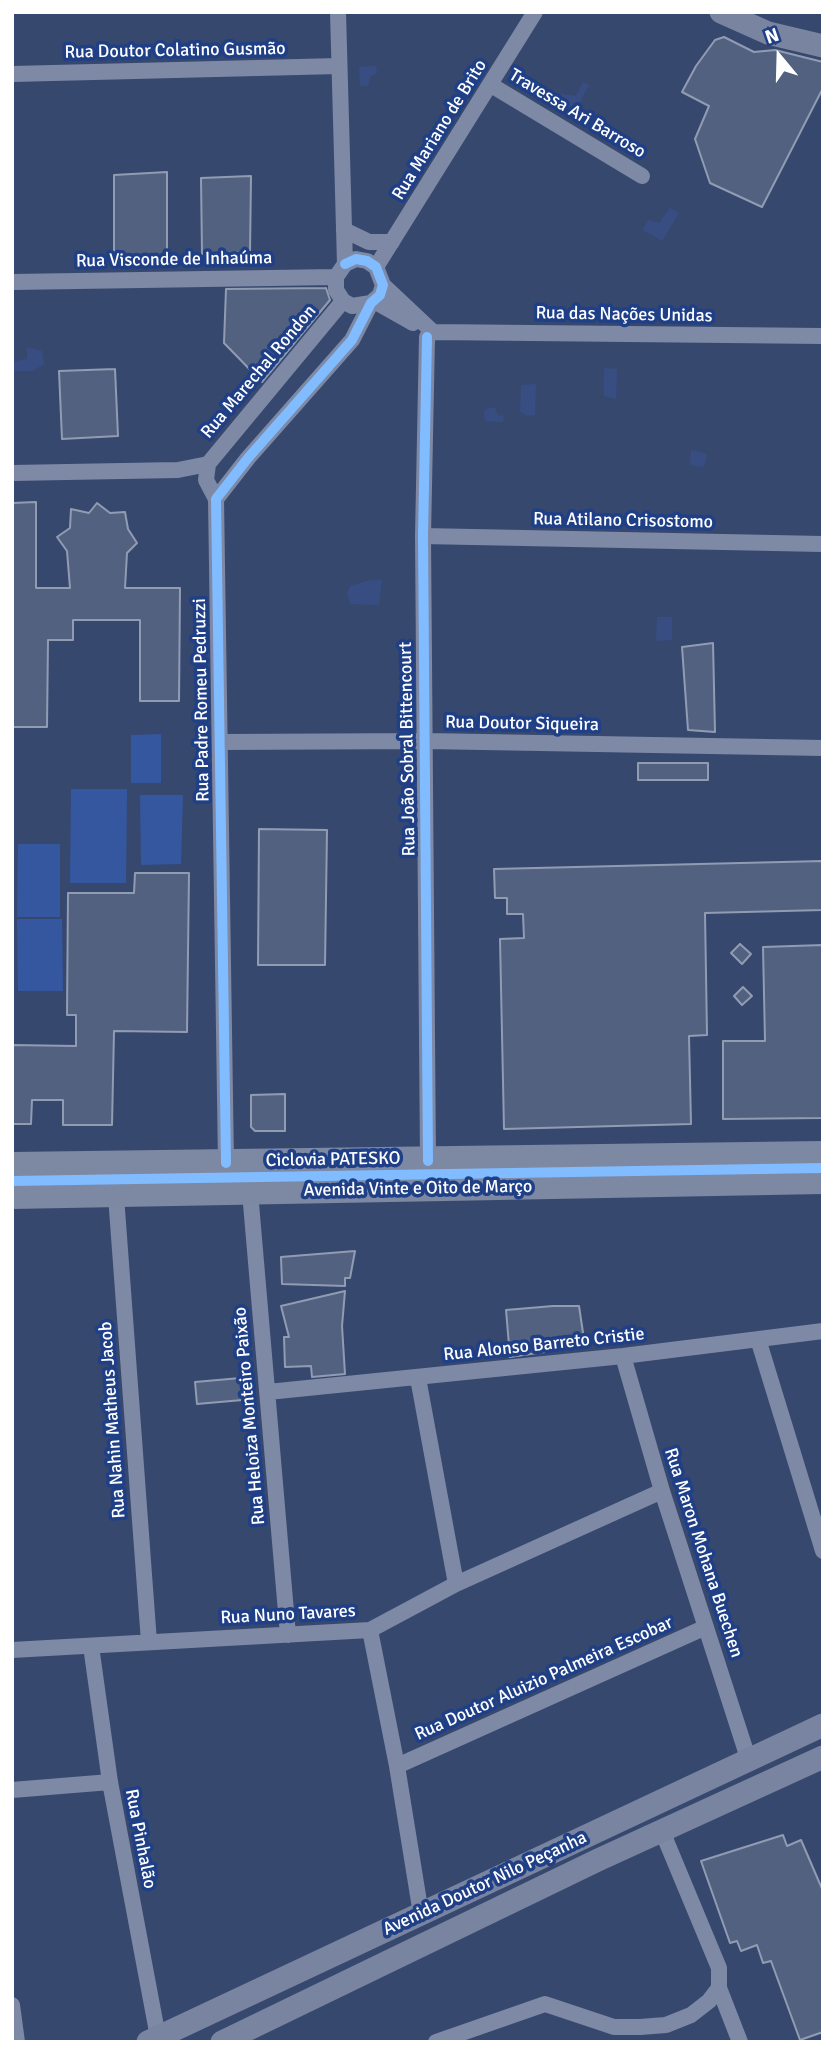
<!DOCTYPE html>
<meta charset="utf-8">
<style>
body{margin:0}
#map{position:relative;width:835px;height:2054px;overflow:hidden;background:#37486f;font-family:Signika,sans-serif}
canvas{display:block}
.frame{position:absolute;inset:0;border:14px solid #fff;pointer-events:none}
.north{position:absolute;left:744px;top:21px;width:70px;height:70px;-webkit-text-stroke:5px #1f3f87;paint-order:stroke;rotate:341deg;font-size:19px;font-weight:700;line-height:28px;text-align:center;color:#fff}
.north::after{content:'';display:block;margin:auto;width:24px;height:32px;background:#fff;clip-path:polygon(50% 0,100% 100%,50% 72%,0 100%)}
</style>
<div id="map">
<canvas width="835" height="2054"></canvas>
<div class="frame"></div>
<div class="north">N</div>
</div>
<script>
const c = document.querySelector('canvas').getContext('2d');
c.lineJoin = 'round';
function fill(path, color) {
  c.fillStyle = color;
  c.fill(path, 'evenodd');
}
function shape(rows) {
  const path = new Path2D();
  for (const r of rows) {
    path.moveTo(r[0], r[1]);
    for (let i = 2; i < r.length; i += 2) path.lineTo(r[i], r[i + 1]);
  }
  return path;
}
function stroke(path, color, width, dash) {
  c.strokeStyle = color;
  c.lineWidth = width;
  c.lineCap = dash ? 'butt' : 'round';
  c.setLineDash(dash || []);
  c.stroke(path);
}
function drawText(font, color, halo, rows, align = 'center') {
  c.font = font + ' Signika,sans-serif';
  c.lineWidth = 7;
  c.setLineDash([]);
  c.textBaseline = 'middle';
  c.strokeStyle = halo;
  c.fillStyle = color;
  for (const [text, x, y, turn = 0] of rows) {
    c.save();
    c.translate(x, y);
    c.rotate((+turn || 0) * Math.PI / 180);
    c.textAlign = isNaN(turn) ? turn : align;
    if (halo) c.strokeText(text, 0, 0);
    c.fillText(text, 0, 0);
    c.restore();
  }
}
fill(shape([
 [161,734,161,783,131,783,131,735],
 [71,789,127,789,126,883,70,883],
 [140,795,183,795,181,864,141,865],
 [18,844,60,844,60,917,17,917],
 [17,919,62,919,63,991,18,991]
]), '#35579f');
fill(shape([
 [376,66,377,73,370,77,368,86,360,86,359,67],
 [583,82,589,85,577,108,565,110,553,101,561,94,576,96],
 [670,208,679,213,662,241,643,230,648,220,659,223],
 [27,347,42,351,44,364,32,371,12,371,12,362,27,359],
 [604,368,617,369,616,399,604,396],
 [536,384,535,415,528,416,520,412,521,385],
 [489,408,495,408,498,416,504,415,503,422,485,421,484,411],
 [691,450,707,454,704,467,690,465],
 [371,580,382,580,379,605,350,604,347,594,350,586],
 [657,617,672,617,672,640,656,641],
 [414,697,413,715,409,718,402,715,401,698]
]), '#384e83');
const building = shape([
 [724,37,754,52,775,50,823,62,823,88,762,207,710,183,695,139,709,106,682,92,696,66,715,40,724,37],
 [167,172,167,257,114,258,114,175,167,172],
 [251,176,250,252,202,254,201,178,251,176],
 [326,288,330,300,262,382,224,343,226,289,326,288],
 [115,369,118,436,62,439,59,371,115,369],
 [36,502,36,588,70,588,67,551,57,537,70,528,71,509,89,513,97,503,110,513,125,512,128,529,137,543,127,553,125,588,180,588,179,701,140,701,140,620,73,620,73,640,48,640,47,727,12,727,12,503,36,502],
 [713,643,715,732,688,730,682,647,713,643],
 [638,763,708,763,708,780,638,780,638,763],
 [259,829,327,830,325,965,258,965,259,829],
 [823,861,823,910,705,913,707,1035,689,1036,691,1124,504,1129,500,939,524,938,523,914,507,914,507,898,495,898,494,869,823,861],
 [135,873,189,873,187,1032,114,1031,112,1125,63,1125,63,1100,32,1100,31,1124,12,1124,12,1045,76,1046,76,1015,67,1015,68,893,134,893,135,873],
 [740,944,751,954,742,964,731,953,740,944],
 [823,945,823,1118,723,1119,723,1041,765,1041,763,947,823,945],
 [743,987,752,996,742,1005,734,996,743,987],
 [285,1094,285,1131,255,1131,251,1127,251,1095,285,1094],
 [355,1251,350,1278,345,1278,345,1286,282,1284,281,1257,355,1251],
 [345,1291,342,1326,345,1374,312,1377,311,1366,285,1367,284,1337,289,1337,281,1306,345,1291],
 [553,1306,579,1306,585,1346,510,1357,506,1310,553,1306],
 [252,1377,254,1399,197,1404,195,1382,252,1377],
 [783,1835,787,1846,801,1840,823,1891,823,2032,800,2040,771,1961,763,1963,757,1945,741,1951,737,1941,730,1943,701,1861,783,1835]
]);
fill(building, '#526180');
stroke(building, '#919cb3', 2);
stroke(shape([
 [338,12,345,264,336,277,336,290,343,301,352,306,371,303],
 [12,74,339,66],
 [491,85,642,176],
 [344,230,369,242,392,242],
 [376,267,535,12],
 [12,282,336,277],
 [383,285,433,332],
 [374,301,413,323],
 [427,337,423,536,428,1161],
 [427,337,433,332,823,336],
 [12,473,178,470,208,464],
 [216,499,206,480,208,464,343,301],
 [423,536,823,544],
 [220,742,426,741,823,748],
 [226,1163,216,499,248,458,352,340,371,303,380,295,383,285,376,267,367,261,356,259,345,264],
 [250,1192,288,1635],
 [116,1196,149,1642],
 [758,1339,823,1551],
 [623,1356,662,1491,749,1761],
 [418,1378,456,1584],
 [268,1392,623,1356,823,1331],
 [370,1630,397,1766,421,1914],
 [91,1646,110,1782,158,2037],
 [12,1650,370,1630,456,1584,662,1491],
 [397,1766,706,1627],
 [12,1790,110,1782],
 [719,1988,740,2042],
 [12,2005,17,2042],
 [436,2042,545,2004,614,2027,640,2027,666,2025,691,2015,709,2001,719,1988,719,1968,662,1831]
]), '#7e89a5', 16);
stroke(shape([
 [721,12,768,33,823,46],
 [148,2042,823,1725],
 [222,2042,598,1860,823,1757]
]), '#7984a0', 23);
stroke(shape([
 [12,1165,823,1154],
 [12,1196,823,1181]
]), '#7d88a2', 26);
stroke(shape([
 [427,337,423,536,428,1161],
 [226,1163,216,499,248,458,352,340,371,303,380,295,383,285,376,267,367,261,356,259,345,264],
 [12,1181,823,1168]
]), '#80bcff', 10);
drawText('18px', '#fff', '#1f3f87', [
 ["Rua Doutor Colatino Gusmão",175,51,-1],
 ["Travessa Ari Barroso",577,114,31],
 ["Rua Mariano de Brito",440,130,-58],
 ["Rua Visconde de Inhaúma",174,260,-1],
 ["Rua das Nações Unidas",624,315,1],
 ["Rua Marechal Rondon",259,372,-50],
 ["Rua Atilano Crisostomo",623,521,1],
 ["Rua Padre Romeu Pedruzzi",202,700,-91],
 ["Rua Doutor Siqueira",522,724,1],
 ["Rua João Sobral Bittencourt",408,749,-91],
 ["Ciclovia PATESKO",333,1160,-1],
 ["Avenida Vinte e Oito de Março",418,1189,-1],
 ["Rua Alonso Barreto Cristie",544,1345,-6],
 ["Rua Heloiza Monteiro Paixão",250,1416,-95],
 ["Rua Nahin Matheus Jacob",113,1420,-94],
 ["Rua Maron Mohana Buechen",703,1553,72],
 ["Rua Nuno Tavares",288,1615,-3],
 ["Rua Doutor Aluizio Palmeira Escobar",544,1679,-24],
 ["Rua Pinhalão",140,1839,79],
 ["Avenida Doutor Nilo Peçanha",485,1884,-25]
]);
</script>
